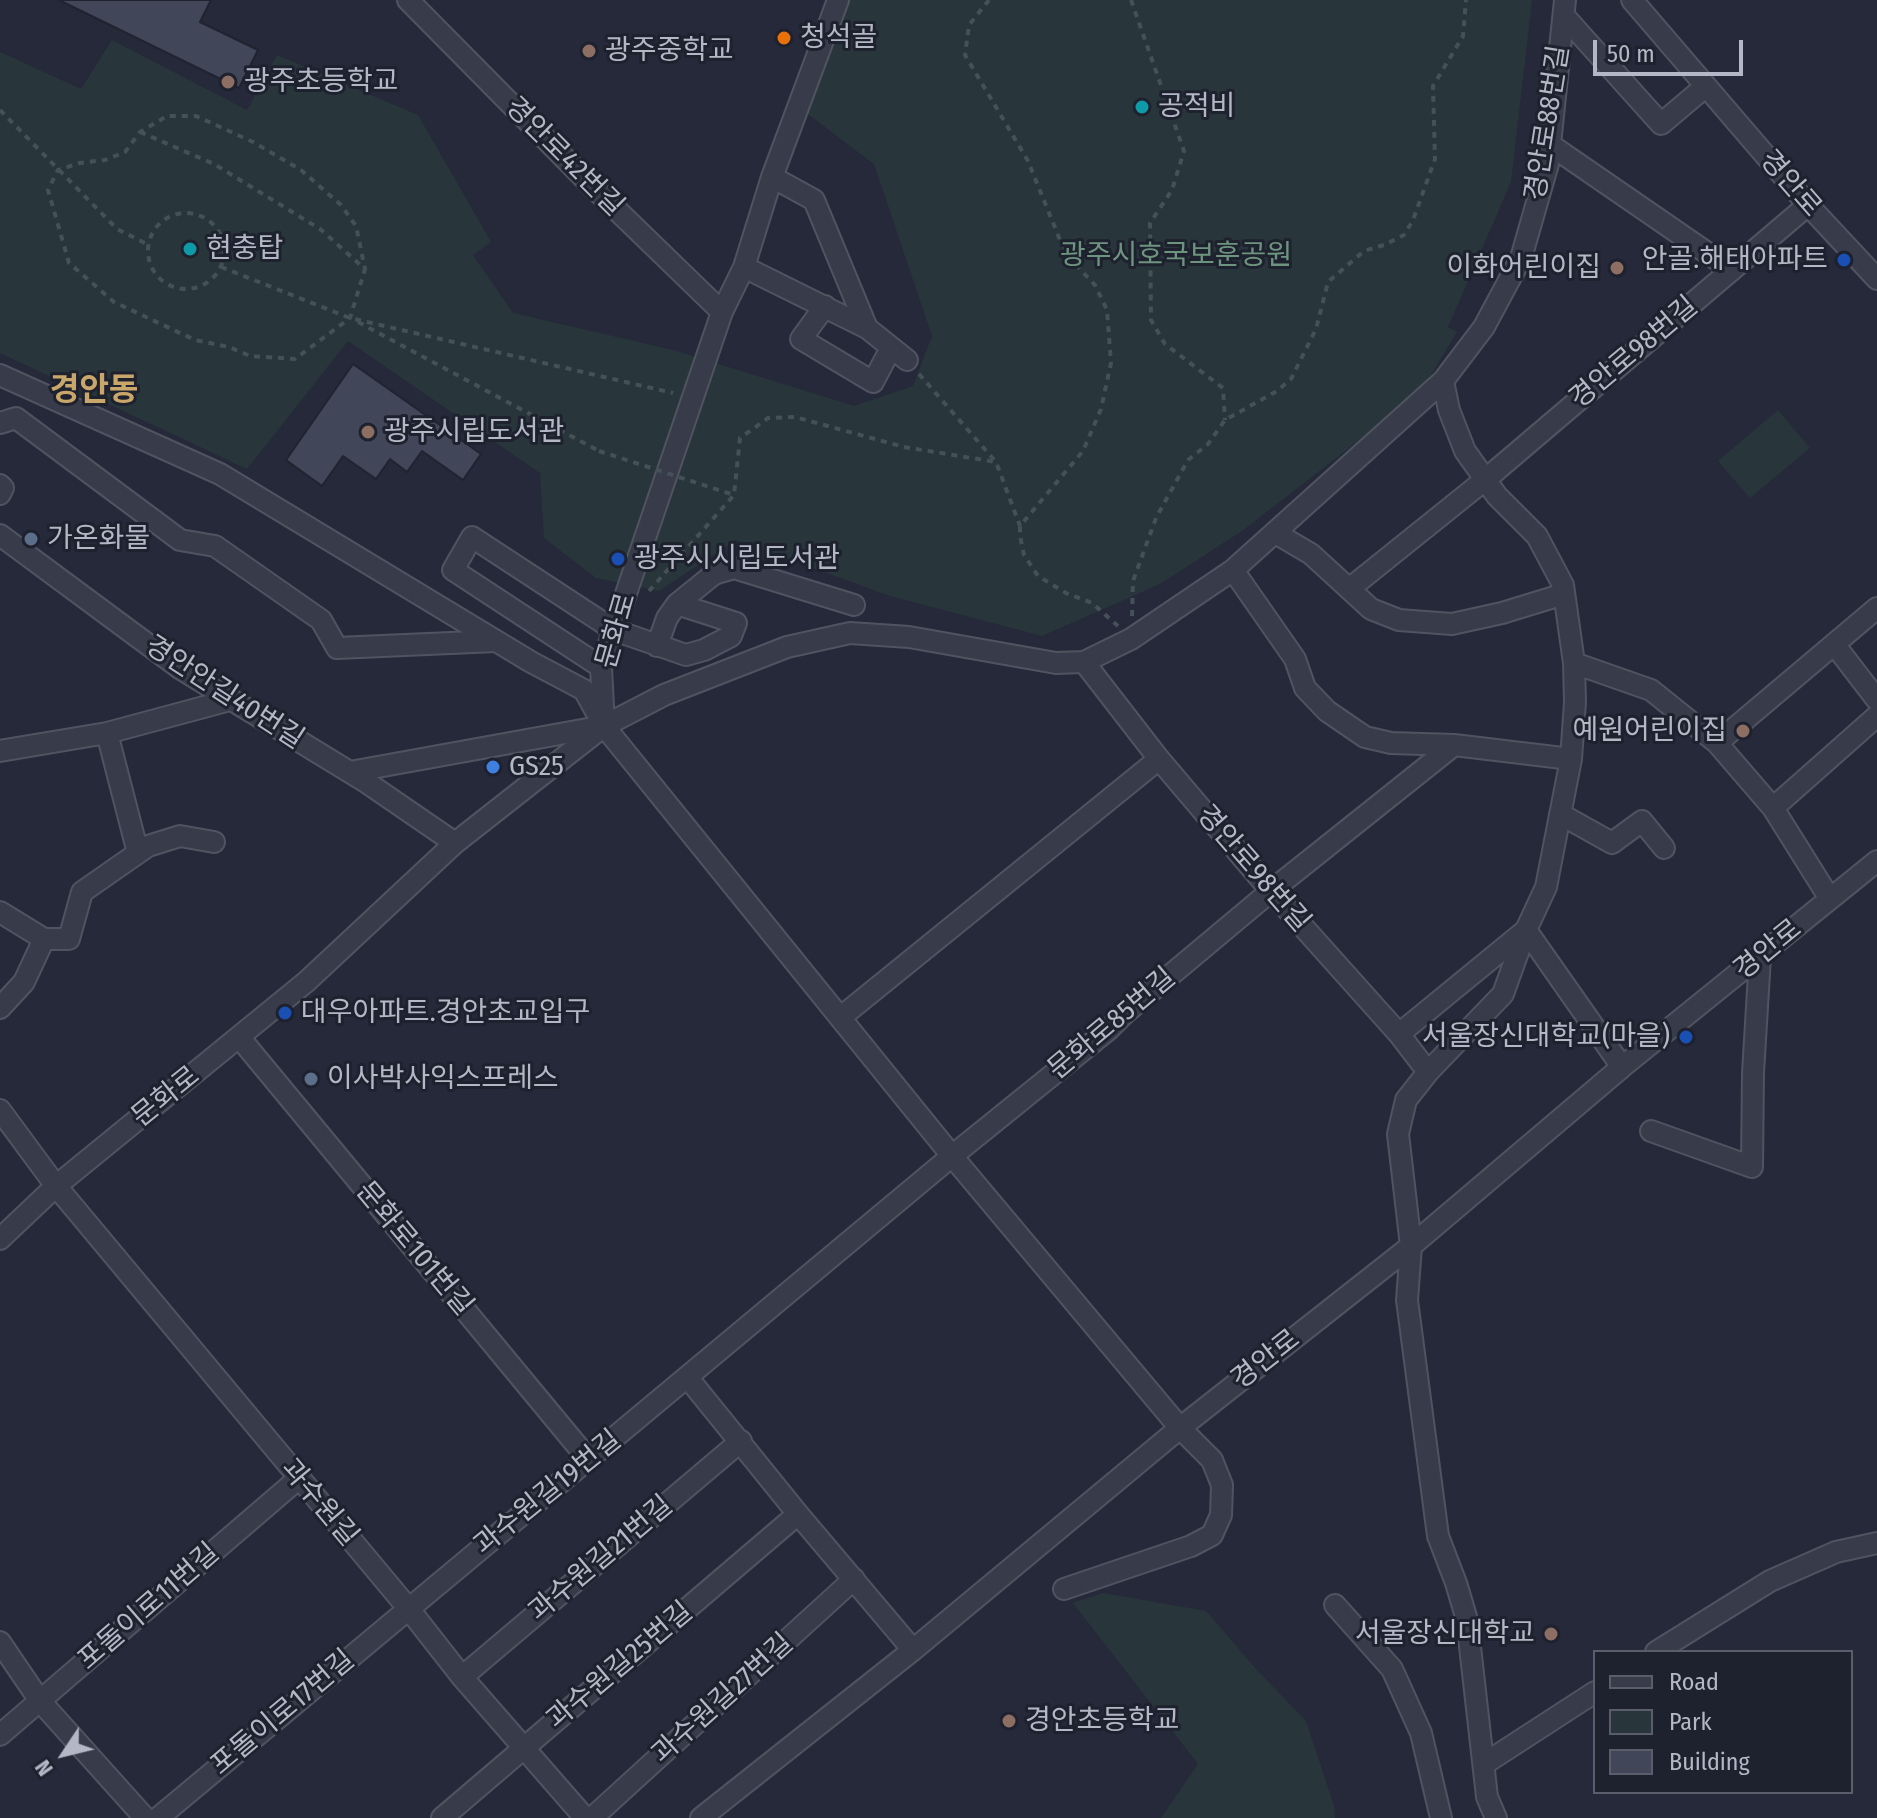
<!DOCTYPE html>
<meta charset="utf-8">
<style>
body{margin:0}
#map{position:relative;width:1877px;height:1818px;overflow:hidden;background:#252939;font-family:"Fira Sans Condensed",sans-serif}
canvas{display:block}
.legend{position:absolute;left:1593px;top:1650px;width:260px;height:144px;box-sizing:border-box;background:#1e212e;border:2px solid #5a5d6a;margin:0;padding:10px 14px;list-style:none;font-size:24px;color:#b4b7c5}
.legend li{display:flex;align-items:center;gap:16px;height:40px}
.legend b{width:40px;border:2px solid #5a5d6a}
.north{position:absolute;left:24px;top:1714px;width:80px;height:80px;-webkit-text-stroke:6px #1e212e;paint-order:stroke;rotate:235deg;font-size:22px;font-weight:700;line-height:32px;text-align:center;color:#b4b7c5}
.north::after{content:'';display:block;margin:auto;width:28px;height:36px;background:#b4b7c5;clip-path:polygon(50% 0,100% 100%,50% 72%,0 100%)}
.scale{position:absolute;left:1593px;top:40px;width:150px;height:36px;box-sizing:border-box;border:4px solid #b4b7c5;border-top:0;padding-left:10px;font-size:24px;line-height:28px;white-space:nowrap;color:#b4b7c5;-webkit-text-stroke:6px #1e212e;paint-order:stroke}
</style>
<div id="map">
<canvas width="1877" height="1818"></canvas>
<ul class="legend">
<li><b style="height:10px;background:#383c4a"></b>Road</li>
<li><b style="height:22px;background:#28363b"></b>Park</li>
<li><b style="height:22px;background:#414759"></b>Building</li>
</ul>
<div class="north">N</div>
<div class="scale">50 m</div>
</div>
<script>
const c = document.querySelector('canvas').getContext('2d');
c.lineJoin = 'round';
function fill(path, color) {
  c.fillStyle = color;
  c.fill(path, 'evenodd');
}
function shape(rows) {
  const path = new Path2D();
  for (const r of rows) {
    if (r.length === 3) {
      path.moveTo(r[0] + r[2], r[1]);
      path.arc(r[0], r[1], r[2], 0, 2 * Math.PI);
      continue;
    }
    path.moveTo(r[0], r[1]);
    for (let i = 2; i < r.length; i += 2) path.lineTo(r[i], r[i + 1]);
  }
  return path;
}
function stroke(path, color, width, dash) {
  c.strokeStyle = color;
  c.lineWidth = width;
  c.lineCap = dash ? 'butt' : 'round';
  c.setLineDash(dash || []);
  c.stroke(path);
}
function drawText(font, color, halo, rows, align = 'center') {
  c.font = font + ' "Fira Sans Condensed","Noto Sans KR",sans-serif';
  c.lineWidth = 6;
  c.setLineDash([]);
  c.textBaseline = 'middle';
  c.strokeStyle = halo;
  c.fillStyle = color;
  for (const [text, x, y, turn = 0] of rows) {
    c.save();
    c.translate(x, y);
    c.rotate((+turn || 0) * Math.PI / 180);
    c.textAlign = isNaN(turn) ? turn : align;
    if (halo) c.strokeText(text, 0, 0);
    c.fillText(text, 0, 0);
    c.restore();
  }
}
fill(shape([
 [844,0,1532,0,1511,182,1448,327,1457,332,1420,393,1242,531,1160,584,1042,636,890,596,736,540,659,591,596,578,544,538,540,473,348,341,247,469,0,353,0,52,81,89,112,40,247,110,277,55,418,115,491,242,473,255,513,313,673,350,854,406,913,386,932,336,874,164,805,112],
 [1778,410,1810,448,1750,498,1718,461],
 [1103,1593,1206,1611,1256,1669,1306,1721,1334,1806,1335,1818,1161,1818,1198,1764,1073,1603]
]), '#28363b');
const building = shape([
 [59,0,211,0,200,22,258,50,239,88,59,0],
 [353,364,481,454,463,480,422,451,407,472,390,459,376,479,343,456,322,486,286,460,353,364]
]);
fill(building, '#414759');
stroke(building, '#202330', 2);
const minor = shape([
 [408,0,593,187,722,312],
 [1632,0,1808,205,1877,279],
 [1564,16,1661,124,1706,86],
 [1549,144,1732,270],
 [772,177,814,200,867,328],
 [744,267,867,328,907,360],
 [825,306,801,339,873,382,891,348],
 [0,375,220,474,531,662,584,690,604,726,952,1156,1180,1428,1212,1460,1222,1485,1221,1515,1212,1535,1191,1546,1064,1589],
 [0,423,16,418,180,540,215,546,321,620,337,648,496,641],
 [0,485,3,488,0,494],
 [1277,534,1311,554,1371,609,1399,620,1452,624,1502,613,1564,594],
 [0,535,181,669,366,782,455,843],
 [1233,570,1295,659,1305,688,1327,711,1365,737,1391,743,1454,745,1571,759],
 [1349,589,1486,479,1808,205],
 [1834,644,1877,700],
 [657,646,667,618,677,604,714,574,734,568,854,605],
 [1084,662,1159,759,1271,891,1399,1034,1428,1072],
 [1574,663,1651,690,1717,743,1773,808,1830,899],
 [601,667,453,570,472,537,614,630,686,655,704,650,731,636,736,623,677,604],
 [107,733,138,853],
 [1717,743,1877,608],
 [0,751,107,733,230,700],
 [350,772,604,726,664,695,787,647,850,633,909,637,1056,663,1084,662,1131,639,1233,570,1443,381],
 [1773,808,1877,716],
 [1560,814,1612,843,1642,821,1664,848],
 [0,912,44,939,24,982,0,1008],
 [44,939,69,939,82,892,148,846,180,836,214,842],
 [841,1017,1159,759],
 [1399,1034,1526,930,1622,1067],
 [239,1037,589,1460],
 [0,1110,56,1186,408,1608,462,1677,585,1818],
 [1651,1131,1752,1167,1753,1073,1760,957],
 [0,1239,56,1186,306,982,455,843,604,726,601,667,722,312,744,267,772,177,838,0],
 [688,1378,798,1514,913,1650],
 [1335,1605,1392,1669,1421,1733,1441,1818],
 [0,1642,40,1701,145,1818],
 [1656,1652,1770,1581,1836,1552,1877,1543],
 [462,1677,741,1441],
 [0,1735,298,1479],
 [1484,1764,1595,1692],
 [158,1818,952,1156,1108,1030,1124,1014,1271,891,1454,745],
 [442,1818,798,1514],
 [592,1818,854,1579],
 [701,1818,913,1650,1180,1428,1411,1246,1622,1067,1877,861],
 [1496,1818,1487,1797,1467,1620,1456,1583,1438,1536,1407,1300,1411,1246,1398,1134,1406,1100,1428,1072,1503,994,1526,930,1546,887,1571,759,1575,702,1574,663,1563,585,1537,536,1497,496,1465,451,1449,410,1443,381,1484,327,1521,258,1548,164,1565,0]
]);
stroke(minor, '#505461', 24);
stroke(shape([
 [989,0,969,25,965,55,1028,161,1060,240,1074,263,1095,285,1107,310,1111,363,1101,409,1083,451,1020,526,1020,536,1024,555,1038,576,1066,593,1092,603,1118,626],
 [1131,0,1184,151,1172,190,1150,223,1151,320,1165,344,1223,388,1225,420],
 [0,110,117,229,149,245],
 [140,132,214,164,320,229,365,269,350,318,295,359,250,356,229,347,195,340,114,302,69,263,48,190,58,170,80,163,105,160,125,152,140,132,167,116,196,116,253,142,301,170,341,205,356,226,365,269],
 [186,251,38],
 [221,267,350,318,673,393],
 [358,322,599,451],
 [919,374,996,462,1020,526],
 [649,591,734,495,740,438,768,418,795,417,904,447,996,462],
 [1132,616,1133,581,1156,518,1188,460,1208,444,1225,420,1277,391,1291,379,1316,329,1328,282,1364,251,1384,245,1404,235,1413,220,1435,159,1433,86,1463,36,1466,0]
]), '#455157', 4, [6, 6]);
stroke(minor, '#383c4a', 20);
stroke(shape([
 [599,451,734,495]
]), '#455157', 4, [6, 6]);
for (const [x, y, r, color] of [
 [784,38,8,"#e8710a"],
 [589,51,8,"#8d6e63"],
 [228,82,8,"#8d6e63"],
 [1142,107,8,"#0f9aa8"],
 [190,249,8,"#0f9aa8"],
 [1844,260,8,"#1a4fb4"],
 [1617,268,8,"#8d6e63"],
 [368,432,8,"#8d6e63"],
 [31,539,8,"#5c6f8a"],
 [618,559,8,"#1a4fb4"],
 [1743,731,8,"#8d6e63"],
 [493,767,8,"#3f7fe0"],
 [285,1013,8,"#1a4fb4"],
 [1686,1037,8,"#1a4fb4"],
 [311,1079,8,"#5c6f8a"],
 [1551,1634,8,"#8d6e63"],
 [1009,1721,8,"#8d6e63"]
]) {
  const dot = new Path2D();
  dot.arc(x, y, r, 0, 2 * Math.PI);
  c.fillStyle = color;
  c.fill(dot);
  stroke(dot, '#1e212e', 3);
}
drawText('28px', '#b4b7c5', '#1e212e', [
 ["청석골",800,38],
 ["광주중학교",605,51],
 ["광주초등학교",244,82],
 ["공적비",1158,107],
 ["현충탑",206,249],
 ["안골.해태아파트",1828,260,"right"],
 ["이화어린이집",1601,268,"right"],
 ["광주시립도서관",384,432],
 ["가온화물",47,539],
 ["광주시시립도서관",634,559],
 ["예원어린이집",1727,731,"right"],
 ["GS25",509,767],
 ["대우아파트.경안초교입구",301,1013],
 ["서울장신대학교(마을)",1670,1037,"right"],
 ["이사박사익스프레스",327,1079],
 ["서울장신대학교",1535,1634,"right"],
 ["경안초등학교",1025,1721]
], 'left');
drawText('28px', '#b4b7c5', '#1e212e', [
 ["경안로88번길",1548,123,-81],
 ["경안로42번길",564,157,45],
 ["경안로",1790,184,49],
 ["경안로98번길",1634,353,-40],
 ["문화로",617,631,-74],
 ["경안안길40번길",224,693,33],
 ["경안로98번길",1253,869,49],
 ["경안로",1768,950,-39],
 ["문화로85번길",1112,1024,-40],
 ["문화로",166,1097,-39],
 ["문화로101번길",414,1249,50],
 ["경안로",1266,1360,-38],
 ["과수원길19번길",548,1493,-39],
 ["과수원길",319,1503,50],
 ["과수원길21번길",601,1559,-40],
 ["포돌이로11번길",149,1607,-41],
 ["과수원길25번길",620,1666,-40],
 ["과수원길27번길",723,1699,-42],
 ["포돌이로17번길",283,1713,-40]
]);
drawText('28px', '#6d947e', '#1e212e', [
 ["광주시호국보훈공원",1176,256]
]);
drawText('bold 32px', '#c9a76b', '#1e212e', [
 ["경안동",94,391]
]);
</script>
